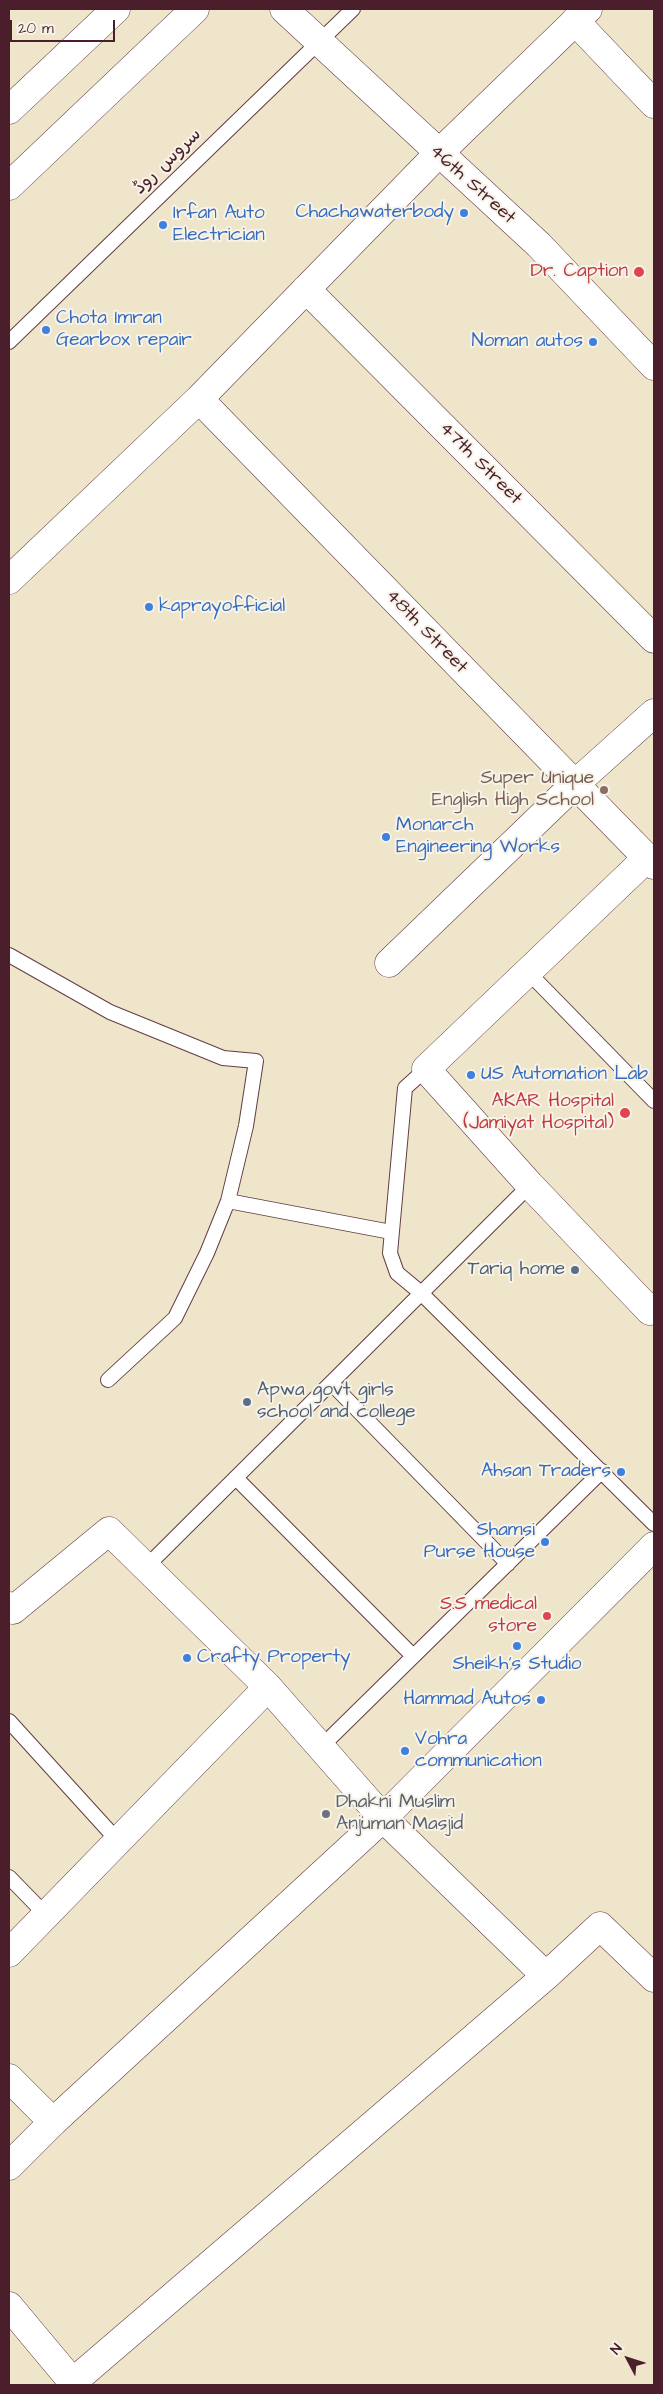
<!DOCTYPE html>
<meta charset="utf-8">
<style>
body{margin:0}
#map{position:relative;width:663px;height:2394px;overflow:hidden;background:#efe5ca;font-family:"Architects Daughter",sans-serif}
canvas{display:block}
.frame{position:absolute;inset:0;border:10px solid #4a1f2b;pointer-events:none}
.north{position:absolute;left:603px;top:2334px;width:50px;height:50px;-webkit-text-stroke:4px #f7f3e8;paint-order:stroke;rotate:310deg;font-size:14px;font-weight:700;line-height:20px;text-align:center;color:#4a1f2b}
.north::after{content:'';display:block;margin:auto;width:18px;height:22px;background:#4a1f2b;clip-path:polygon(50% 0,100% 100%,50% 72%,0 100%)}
.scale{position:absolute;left:10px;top:20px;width:105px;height:22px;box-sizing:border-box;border:2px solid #4a1f2b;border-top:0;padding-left:6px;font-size:15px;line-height:18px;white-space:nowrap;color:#4a1f2b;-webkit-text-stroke:4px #f7f3e8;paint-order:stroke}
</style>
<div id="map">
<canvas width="663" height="2394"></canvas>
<div class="frame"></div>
<div class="north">N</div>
<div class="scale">20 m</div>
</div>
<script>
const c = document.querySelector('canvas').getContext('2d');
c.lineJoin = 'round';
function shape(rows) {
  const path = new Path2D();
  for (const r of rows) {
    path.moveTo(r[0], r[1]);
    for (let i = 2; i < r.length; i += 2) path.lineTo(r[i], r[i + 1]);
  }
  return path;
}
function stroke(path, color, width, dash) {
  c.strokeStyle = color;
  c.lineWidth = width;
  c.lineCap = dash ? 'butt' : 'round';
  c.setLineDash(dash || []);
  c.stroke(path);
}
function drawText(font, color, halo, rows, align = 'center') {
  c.font = font + ' "Architects Daughter","Playpen Sans Arabic",sans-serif';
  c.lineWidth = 4;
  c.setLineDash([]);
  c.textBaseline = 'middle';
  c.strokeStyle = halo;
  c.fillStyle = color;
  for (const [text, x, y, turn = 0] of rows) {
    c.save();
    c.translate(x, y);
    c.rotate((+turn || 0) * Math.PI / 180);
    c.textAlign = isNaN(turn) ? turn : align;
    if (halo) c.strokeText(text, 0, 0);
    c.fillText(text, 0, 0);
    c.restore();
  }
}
const service = shape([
 [9,342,353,9],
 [9,955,110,1012,223,1058,256,1061,246,1126,228,1201,207,1253,175,1318,108,1380],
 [528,972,654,1101],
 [426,1069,405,1088,390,1253,397,1273,421,1293,654,1524],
 [228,1201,391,1232],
 [331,1383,508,1564],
 [236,1478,413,1656],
 [146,1567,530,1185],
 [9,1721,118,1841],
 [321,1747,602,1471],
 [9,1877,46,1915]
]);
const minor = shape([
 [575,21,654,104],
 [306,289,654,639],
 [199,399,654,865],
 [9,580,199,399,438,154,588,9],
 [647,858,426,1069,530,1185,650,1311,654,1307],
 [389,963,575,784,654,713],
 [9,1606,13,1610,109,1531,268,1687,383,1818,546,1976],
 [9,1953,268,1687],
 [9,2078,53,2122],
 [9,2306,75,2385],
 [73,2382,546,1976,600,1926,654,1978]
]);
const tertiary = shape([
 [284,9,539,245,654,366],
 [9,2166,53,2122,383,1818,654,1546]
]);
const secondary = shape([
 [9,110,116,9],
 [9,186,195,9]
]);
stroke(service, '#633d43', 16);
stroke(minor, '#633d43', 29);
stroke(tertiary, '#633d43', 29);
stroke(secondary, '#633d43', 29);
stroke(service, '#fff', 14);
stroke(minor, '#fff', 28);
stroke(tertiary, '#fff', 28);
stroke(secondary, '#fff', 28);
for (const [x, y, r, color] of [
 [464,213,5,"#3f7fe0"],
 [163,225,5,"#3f7fe0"],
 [639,272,6,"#e0444e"],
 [46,330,5,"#3f7fe0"],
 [593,342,5,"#3f7fe0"],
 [149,607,5,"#3f7fe0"],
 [604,790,5,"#8d6e63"],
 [386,837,5,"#3f7fe0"],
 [471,1075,5,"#3f7fe0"],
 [625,1113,6,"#e0444e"],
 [575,1270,5,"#5c6f8a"],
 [247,1402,5,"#5c6f8a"],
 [621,1472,5,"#3f7fe0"],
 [545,1542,5,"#3f7fe0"],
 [547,1616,5,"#e0444e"],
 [517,1646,5,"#3f7fe0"],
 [187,1658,5,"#3f7fe0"],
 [541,1700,5,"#3f7fe0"],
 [405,1751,5,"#3f7fe0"],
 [326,1814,5,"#6b7280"]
]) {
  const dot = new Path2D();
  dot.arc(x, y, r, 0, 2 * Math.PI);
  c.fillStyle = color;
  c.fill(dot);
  stroke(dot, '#f7f3e8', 2);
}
drawText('19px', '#4a1f2b', '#f7f3e8', [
 ["سروس روڈ",168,162,-44],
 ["46th Street",472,185,42],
 ["47th Street",480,464,45],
 ["48th Street",426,632,46]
]);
drawText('19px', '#366cbe', '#f7f3e8', [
 ["Chachawaterbody",454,213,"right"],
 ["Irfan Auto",173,214],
 ["Electrician",173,236],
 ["Chota Imran",56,319],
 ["Gearbox repair",56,341],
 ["Noman autos",583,342,"right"],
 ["kaprayofficial",159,607],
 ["Monarch",396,826],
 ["Engineering Works",396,848],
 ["US Automation Lab",481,1075],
 ["Ahsan Traders",611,1472,"right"],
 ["Shamsi",535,1531,"right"],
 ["Purse House",535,1553,"right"],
 ["Crafty Property",197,1658],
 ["Sheikh's Studio",517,1665,"center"],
 ["Hammad Autos",531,1700,"right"],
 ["Vohra",415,1740],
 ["communication",415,1762]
], 'left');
drawText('19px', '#be3a42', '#f7f3e8', [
 ["Dr. Caption",628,272],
 ["AKAR Hospital",614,1102],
 ["(Jamiyat Hospital)",614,1124],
 ["S.S medical",537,1605],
 ["store",537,1627]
], 'right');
drawText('19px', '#785e54', '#f7f3e8', [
 ["Super Unique",594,779],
 ["English High School",594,801]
], 'right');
drawText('19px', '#4e5e75', '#f7f3e8', [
 ["Tariq home",565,1270],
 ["Apwa govt girls",257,1391,"left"],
 ["school and college",257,1413,"left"]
], 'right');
drawText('19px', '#5b616d', '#f7f3e8', [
 ["Dhakni Muslim",336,1803],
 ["Anjuman Masjid",336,1825]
], 'left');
</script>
